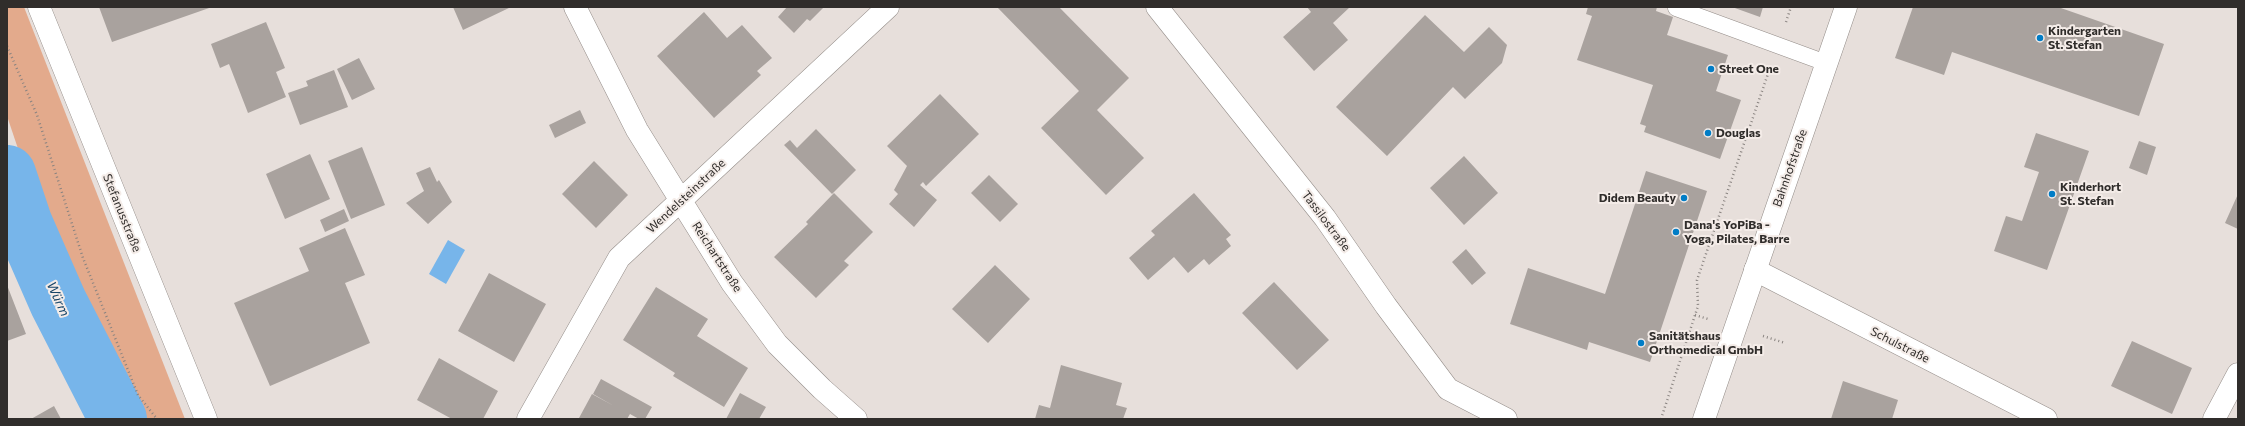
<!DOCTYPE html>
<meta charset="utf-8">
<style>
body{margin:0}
#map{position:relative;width:2245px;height:426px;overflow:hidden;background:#e7dfdb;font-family:Commissioner,sans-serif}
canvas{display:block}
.frame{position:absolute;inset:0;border:8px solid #302d2b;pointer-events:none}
</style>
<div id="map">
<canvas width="2245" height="426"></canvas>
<div class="frame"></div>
</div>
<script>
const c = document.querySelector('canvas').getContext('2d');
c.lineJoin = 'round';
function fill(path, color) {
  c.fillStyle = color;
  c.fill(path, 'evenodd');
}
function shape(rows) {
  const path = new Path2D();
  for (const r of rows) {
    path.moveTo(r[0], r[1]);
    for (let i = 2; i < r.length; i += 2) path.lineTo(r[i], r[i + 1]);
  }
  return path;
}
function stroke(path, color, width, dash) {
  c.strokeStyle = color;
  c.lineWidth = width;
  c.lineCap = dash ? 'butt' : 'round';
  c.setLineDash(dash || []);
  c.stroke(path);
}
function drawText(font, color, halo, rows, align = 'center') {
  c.font = font + ' Commissioner,sans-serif';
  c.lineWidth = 4;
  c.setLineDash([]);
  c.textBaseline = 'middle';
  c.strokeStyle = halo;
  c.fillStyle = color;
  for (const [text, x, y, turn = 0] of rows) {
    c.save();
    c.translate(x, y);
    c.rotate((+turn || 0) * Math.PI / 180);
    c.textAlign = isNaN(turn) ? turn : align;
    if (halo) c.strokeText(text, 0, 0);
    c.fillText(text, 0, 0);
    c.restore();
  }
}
fill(shape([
 [7,7,24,7,185,419,139,419,42,220,7,116]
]), '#e3aa8c');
fill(shape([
 [448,240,465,250,446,284,429,274]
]), '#77b5ea');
stroke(shape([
 [7,174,23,222,58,302,118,419]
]), '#77b5ea', 58);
fill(shape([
 [99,7,212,7,112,42],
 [453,7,511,7,463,30],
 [787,7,824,7,810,21,807,19,794,33,778,17],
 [997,7,1059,7,1129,78,1097,110,1144,158,1106,195,1041,128,1079,91],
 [1307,7,1350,7,1333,23,1348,40,1314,71,1283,37,1311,12],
 [1588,7,1657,7,1656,11,1673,17,1667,35,1728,55,1716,91,1741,100,1720,159,1644,132,1646,126,1640,124,1653,85,1577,60,1592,16,1586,14],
 [1732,7,1763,7,1760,17],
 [1913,7,2058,7,2164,44,2139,116,1952,52,1944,75,1895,58],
 [704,12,727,38,742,25,772,58,757,71,761,75,714,118,657,56],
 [1425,15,1464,52,1489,27,1507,45,1502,63,1465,99,1453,87,1387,156,1336,107],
 [266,22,285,68,276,72,286,97,248,113,229,64,220,68,211,44],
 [359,58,375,89,352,100,337,69],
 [334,70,348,107,300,125,288,93,308,86,306,81],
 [940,94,979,134,926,186,923,182,920,185,937,200,914,227,889,204,898,194,894,190,907,166,887,146],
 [580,110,586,123,555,138,549,125],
 [816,129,856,170,832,194,784,145,790,140,797,148],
 [2036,133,2089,151,2047,270,1994,251,2006,216,2022,221,2039,172,2024,167],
 [2139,141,2156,147,2147,175,2129,168],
 [362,147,385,205,351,219,328,161],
 [310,154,330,199,285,219,266,174],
 [1464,156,1498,193,1464,225,1430,188],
 [594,161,628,195,596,228,562,194],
 [430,167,437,182,439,180,452,202,428,224,406,203,424,191,416,173],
 [1646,171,1707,191,1650,362,1589,342,1587,350,1510,324,1528,268,1605,294],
 [989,175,1018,204,1000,222,971,193],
 [834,193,873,232,844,261,849,265,816,298,774,257,808,224,806,222],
 [1194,193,1231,235,1226,239,1231,246,1209,265,1204,259,1188,273,1174,257,1148,280,1129,258,1155,235,1151,231],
 [2238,194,2238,229,2225,223],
 [344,209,349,221,325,232,320,220],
 [345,228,365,275,345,283,370,343,270,386,234,303,309,271,299,248],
 [1466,249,1486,273,1472,285,1452,262],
 [995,265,1030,299,988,343,952,309],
 [489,273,546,304,514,362,458,331],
 [1274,282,1329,340,1297,370,1242,313],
 [7,285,26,334,7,341],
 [656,287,708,319,697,336,748,368,724,407,673,376,675,373,623,340],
 [2132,341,2192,368,2172,414,2111,386],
 [439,358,498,391,483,419,452,419,417,400],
 [1061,365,1122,383,1116,405,1127,408,1123,419,1035,419,1039,405,1050,408],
 [601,379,652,407,645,419,639,419,630,414,627,419,579,418,592,394,614,406,593,394],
 [1843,381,1898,400,1892,419,1831,419],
 [740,393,766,407,759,419,726,419],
 [54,406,61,419,31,419]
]), '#a9a29e');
const service = shape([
 [1676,8,1826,63]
]);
const minor = shape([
 [39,7,206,419],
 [575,7,637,130,732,283,777,344,822,389,856,419],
 [1157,7,1325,218,1386,306,1448,389,1506,419],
 [1755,270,2046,419],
 [528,419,619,258,888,7],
 [2214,419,2238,374]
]);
const tertiary = shape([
 [1704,419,1846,7]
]);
stroke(service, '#948d89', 17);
stroke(minor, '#948d89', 23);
stroke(tertiary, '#948d89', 23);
stroke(shape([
 [1786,22,1791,7],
 [7,46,37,115,83,258,138,395,157,419],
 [1695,315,1708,319],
 [1763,336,1785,343],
 [1661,419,1698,306,1697,280,1770,68]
]), '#8a8481', 2.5, [1, 3]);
stroke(service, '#fff', 16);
stroke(minor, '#fff', 22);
stroke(tertiary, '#fff', 22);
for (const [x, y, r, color] of [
 [2040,38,4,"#017dc6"],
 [1711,69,4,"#017dc6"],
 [1708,133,4,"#017dc6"],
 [2052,194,4,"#017dc6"],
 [1684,198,4,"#017dc6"],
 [1676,232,4,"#017dc6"],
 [1641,343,4,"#017dc6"]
]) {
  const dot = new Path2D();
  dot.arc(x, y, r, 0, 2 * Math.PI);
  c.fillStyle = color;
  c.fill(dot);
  stroke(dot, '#f4ece8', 1.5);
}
drawText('bold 12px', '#302d2b', '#f4ece8', [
 ["Kindergarten",2048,31],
 ["St. Stefan",2048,45],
 ["Street One",1719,69],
 ["Douglas",1716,133],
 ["Kinderhort",2060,187],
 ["St. Stefan",2060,201],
 ["Didem Beauty",1676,198,"right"],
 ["Dana's YoPiBa -",1684,225],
 ["Yoga, Pilates, Barre",1684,239],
 ["Sanitätshaus",1649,336],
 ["Orthomedical GmbH",1649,350]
], 'left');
drawText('12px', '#302d2b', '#f4ece8', [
 ["Bahnhofstraße",1790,168,-71],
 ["Wendelsteinstraße",686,196,-43],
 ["Stefanusstraße",122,213,68],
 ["Tassilostraße",1326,221,53],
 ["Reichartstraße",717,257,57],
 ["Schulstraße",1900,345,27]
]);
drawText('italic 13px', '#184669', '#f4ece8', [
 ["Würm",58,299,65]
]);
</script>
